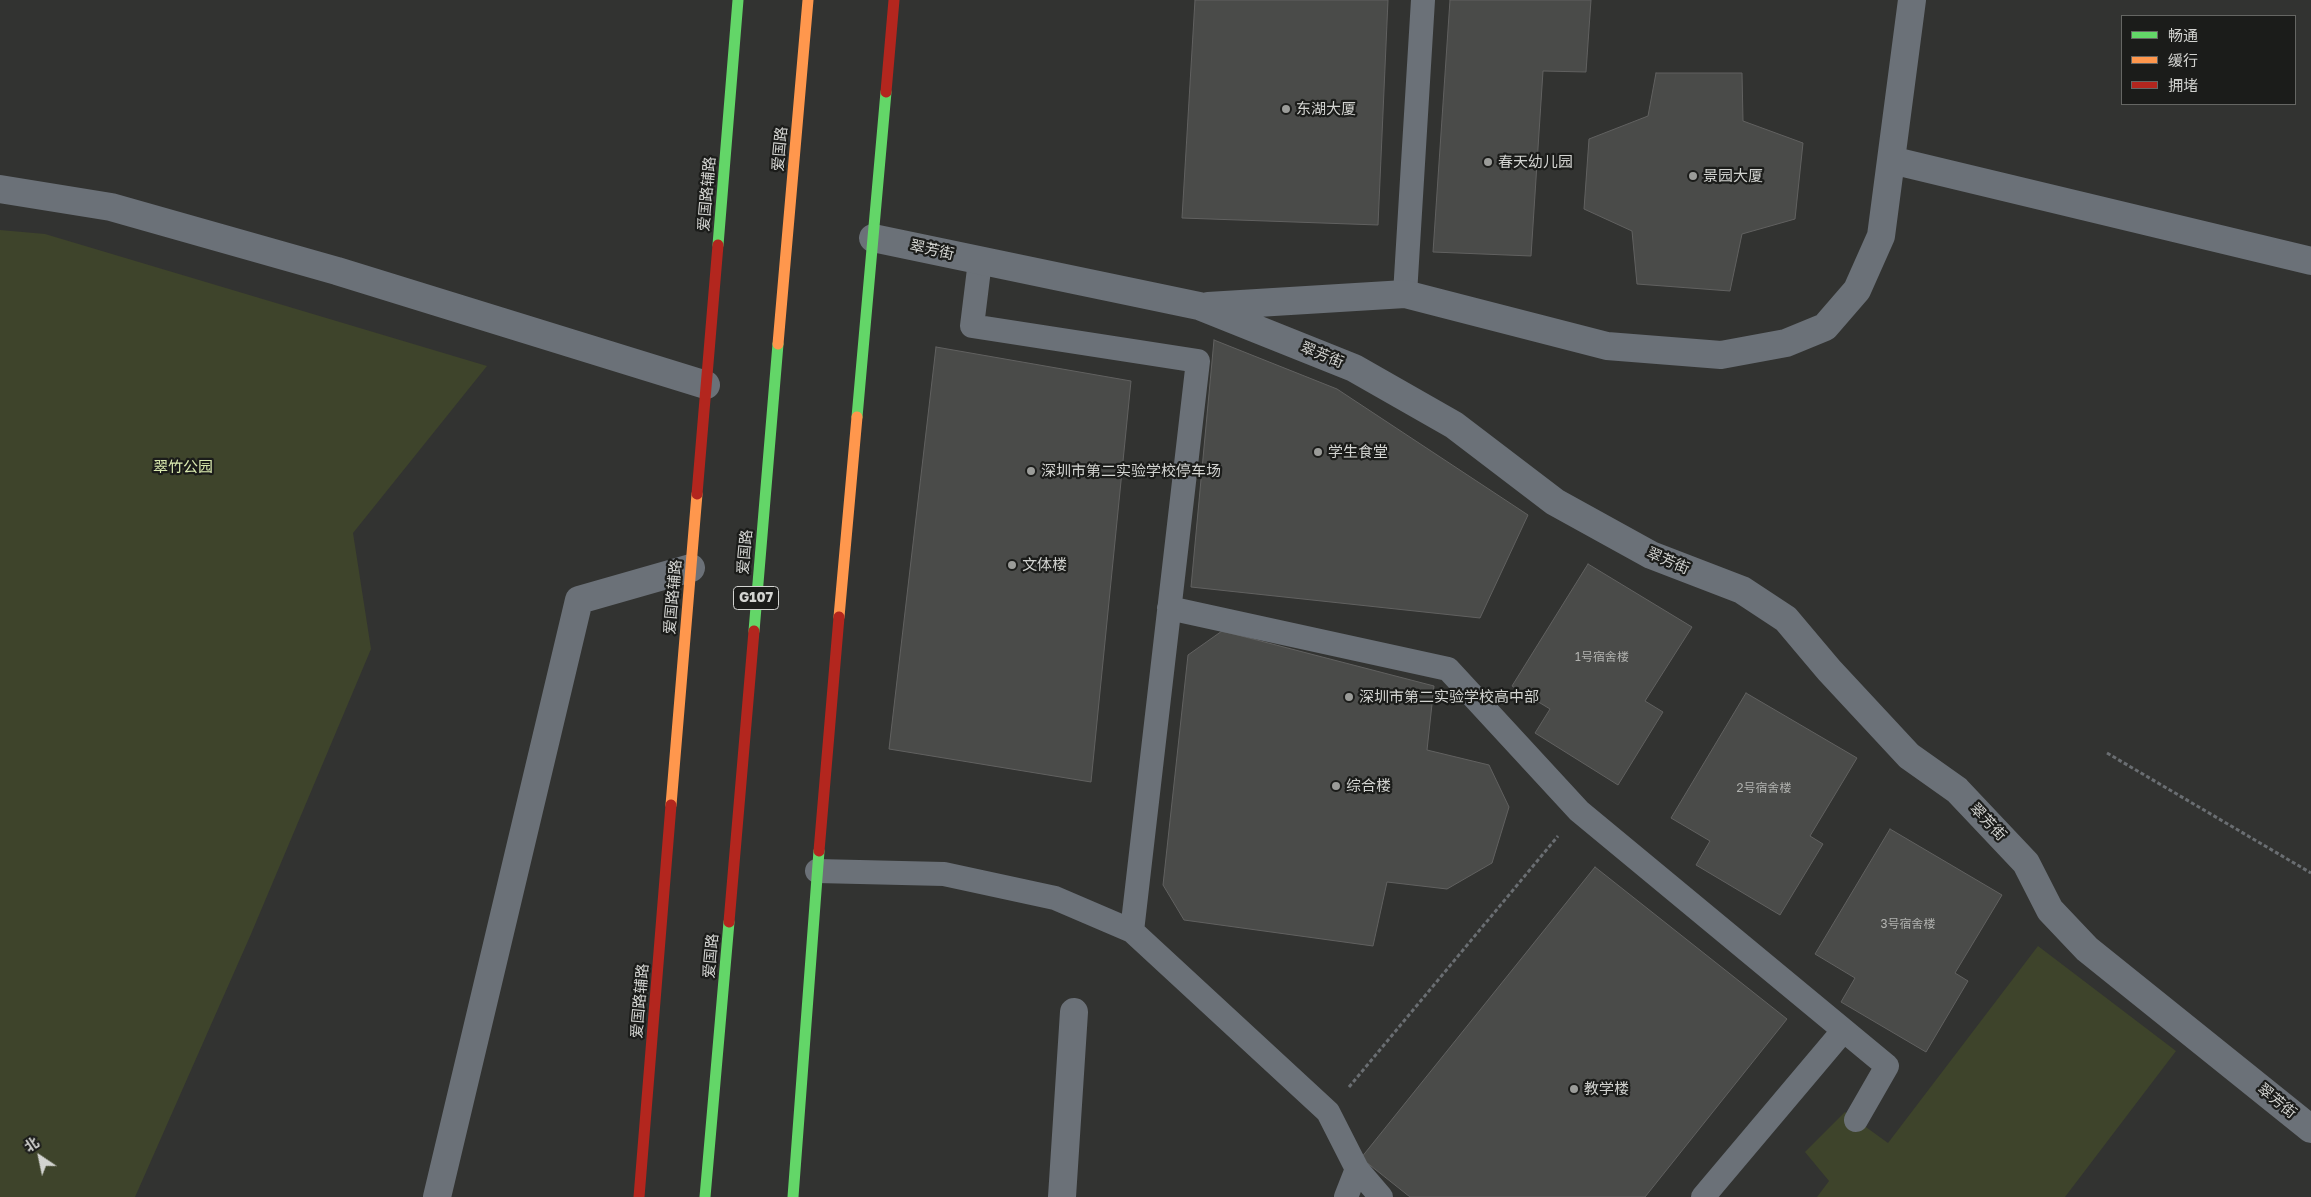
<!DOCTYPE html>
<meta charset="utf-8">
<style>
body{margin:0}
#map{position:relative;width:2311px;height:1197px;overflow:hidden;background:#323331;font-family:"Golos Text","Noto Sans SC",sans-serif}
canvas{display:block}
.legend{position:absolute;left:2121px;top:15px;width:175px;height:90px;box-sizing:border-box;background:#1b1c1a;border:1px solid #656663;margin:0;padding:6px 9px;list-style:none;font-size:15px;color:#d3d4d1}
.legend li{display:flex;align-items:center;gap:10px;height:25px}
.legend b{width:25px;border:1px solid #656663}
.north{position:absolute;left:15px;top:1132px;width:50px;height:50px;-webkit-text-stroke:4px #1b1c1a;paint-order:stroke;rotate:326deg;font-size:14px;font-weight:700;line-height:20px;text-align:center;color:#d3d4d1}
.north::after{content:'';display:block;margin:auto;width:18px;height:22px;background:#d3d4d1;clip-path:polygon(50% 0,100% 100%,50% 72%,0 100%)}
</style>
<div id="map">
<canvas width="2311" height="1197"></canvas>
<ul class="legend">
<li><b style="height:6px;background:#63d668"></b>畅通</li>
<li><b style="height:6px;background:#ff974d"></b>缓行</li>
<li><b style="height:6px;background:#b3261e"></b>拥堵</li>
</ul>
<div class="north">北</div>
</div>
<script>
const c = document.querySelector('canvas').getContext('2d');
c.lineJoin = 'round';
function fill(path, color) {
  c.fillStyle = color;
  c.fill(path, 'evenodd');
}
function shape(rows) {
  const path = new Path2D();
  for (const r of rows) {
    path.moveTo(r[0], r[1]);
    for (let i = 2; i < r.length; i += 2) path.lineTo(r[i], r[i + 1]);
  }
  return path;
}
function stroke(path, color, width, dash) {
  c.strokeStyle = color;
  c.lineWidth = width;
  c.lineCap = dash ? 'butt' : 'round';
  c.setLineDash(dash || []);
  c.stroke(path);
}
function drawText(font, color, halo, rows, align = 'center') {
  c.font = font + ' "Golos Text","Noto Sans SC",sans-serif';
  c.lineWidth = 4.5;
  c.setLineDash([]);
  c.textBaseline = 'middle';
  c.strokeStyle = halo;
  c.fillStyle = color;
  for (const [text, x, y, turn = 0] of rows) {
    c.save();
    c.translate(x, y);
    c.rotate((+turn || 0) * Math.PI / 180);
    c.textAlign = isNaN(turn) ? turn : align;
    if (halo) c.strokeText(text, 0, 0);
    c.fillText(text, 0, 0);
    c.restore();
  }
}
fill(shape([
 [0,230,45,234,487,366,353,533,371,649,251,934,135,1197,0,1197],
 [2038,946,2176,1051,2065,1197,1817,1197,1829,1181,1805,1152,1845,1112,1888,1143]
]), '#3e442b');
const building = shape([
 [1195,0,1388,0,1378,225,1182,218,1195,0],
 [1450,0,1591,0,1586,72,1543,71,1531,256,1433,252,1450,0],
 [1656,73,1742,73,1743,121,1803,143,1795,219,1742,234,1730,291,1637,284,1632,231,1584,209,1589,139,1648,116,1656,73],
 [1214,340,1337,389,1528,515,1480,618,1191,587,1214,340],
 [936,347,1131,381,1091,782,889,749,936,347],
 [1588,564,1692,627,1645,701,1663,712,1618,785,1535,733,1550,709,1512,686,1588,564],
 [1222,631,1434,686,1427,750,1489,765,1509,807,1492,863,1447,889,1387,882,1373,946,1184,920,1163,885,1188,655,1222,631],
 [1746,693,1857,758,1810,836,1823,844,1780,915,1696,865,1710,841,1671,818,1746,693],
 [1890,829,2002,895,1955,973,1968,981,1926,1052,1841,1002,1855,978,1815,954,1890,829],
 [1595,867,1787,1019,1645,1197,1410,1197,1361,1158,1595,867]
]);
fill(building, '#4a4b49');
stroke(building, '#616160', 1);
stroke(shape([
 [2107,753,2311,873],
 [1349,1087,1558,836]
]), '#6a6e72', 3, [4, 2.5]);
stroke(shape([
 [980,261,972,326,1198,361,1132,931],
 [1405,294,1423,0],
 [1169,608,1448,669,1579,811,1887,1066,1856,1120],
 [817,871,944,874,1055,898,1132,931,1328,1112,1357,1169,1381,1197],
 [1346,1197,1357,1169],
 [1703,1197,1843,1031]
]), '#6b7178', 24);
stroke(shape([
 [1891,160,2311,261],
 [0,189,111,207,337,271,706,385],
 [873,238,1199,306,1354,368,1454,425,1555,502,1651,555,1742,590,1786,619,1829,670,1909,756,1957,790,2026,863,2050,910,2087,949,2311,1129],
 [1208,306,1405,294,1607,346,1721,355,1786,343,1825,327,1857,290,1881,236,1912,0],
 [437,1197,579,600,691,568],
 [1062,1197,1074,1012]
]), '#6b7178', 28);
stroke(shape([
 [718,245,738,0],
 [857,417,886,92],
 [754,631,778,344],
 [705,1197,729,922],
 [793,1197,819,851]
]), '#63d668', 11);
stroke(shape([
 [778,344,808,0],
 [839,617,857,417],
 [671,805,697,494]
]), '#ff974d', 11);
stroke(shape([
 [886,92,894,0],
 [697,494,718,245],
 [819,851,839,617],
 [729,922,754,631],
 [639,1197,671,805]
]), '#b3261e', 11);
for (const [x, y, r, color] of [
 [1286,109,5,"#9b9c99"],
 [1488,162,5,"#9b9c99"],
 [1693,176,5,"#9b9c99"],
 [1318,452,5,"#9b9c99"],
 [1031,471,5,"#9b9c99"],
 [1012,565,5,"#9b9c99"],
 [1349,697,5,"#9b9c99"],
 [1336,786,5,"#9b9c99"],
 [1574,1089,5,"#9b9c99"]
]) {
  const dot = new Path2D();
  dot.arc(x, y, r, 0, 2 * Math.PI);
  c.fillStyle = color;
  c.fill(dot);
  stroke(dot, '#1b1c1a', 2);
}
drawText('12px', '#b1b2af', null, [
 ["1号宿舍楼",1602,657],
 ["2号宿舍楼",1764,788],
 ["3号宿舍楼",1908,924]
]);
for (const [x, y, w] of [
 [756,598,45]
]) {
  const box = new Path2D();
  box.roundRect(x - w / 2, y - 11.5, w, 23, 4);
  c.fillStyle = '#1b1c1a';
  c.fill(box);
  stroke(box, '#d3d4d1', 1);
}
drawText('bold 14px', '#d3d4d1', null, [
 ["G107",756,598]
]);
drawText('15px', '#d3d4d1', '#1b1c1a', [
 ["东湖大厦",1296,109],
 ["春天幼儿园",1498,162],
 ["景园大厦",1703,176],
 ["学生食堂",1328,452],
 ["深圳市第二实验学校停车场",1041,471],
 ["文体楼",1022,565],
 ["深圳市第二实验学校高中部",1359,697],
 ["综合楼",1346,786],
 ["教学楼",1584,1089]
], 'left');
drawText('15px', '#d3d4d1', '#1b1c1a', [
 ["爱国路",780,149,-85],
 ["爱国路辅路",707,194,-85],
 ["翠芳街",932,250,12],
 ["翠芳街",1322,355,22],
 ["爱国路",745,552,-85],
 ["翠芳街",1668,561,23],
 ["爱国路辅路",673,597,-85],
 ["翠芳街",1988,822,46],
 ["爱国路",711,956,-85],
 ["爱国路辅路",640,1001,-85],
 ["翠芳街",2277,1101,39]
]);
drawText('15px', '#daeaaf', '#1b1c1a', [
 ["翠竹公园",183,467]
]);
</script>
